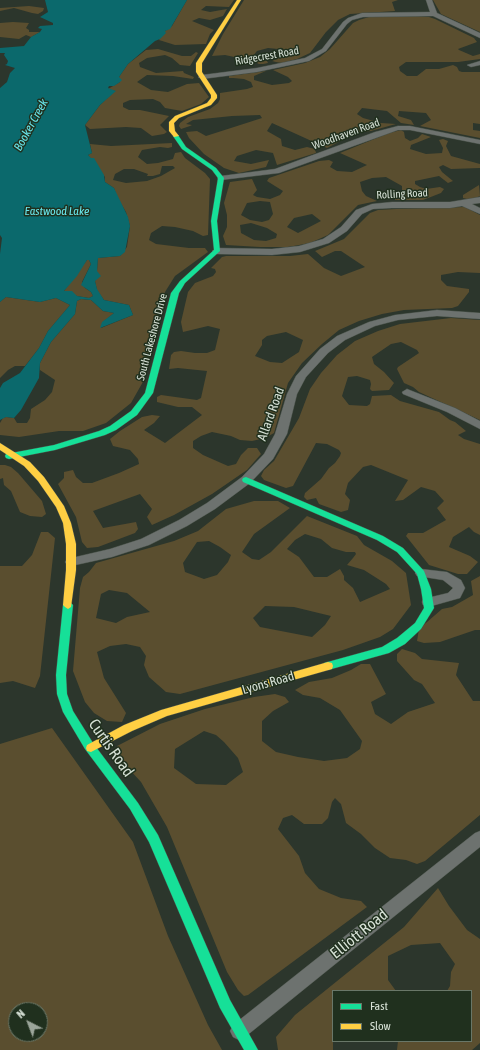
<!DOCTYPE html>
<style>
body{margin:0}
#map{position:relative;width:480px;height:1050px;overflow:hidden;background:#2c362c;font-family:"Asap Condensed",sans-serif}
canvas{display:block}
.legend{position:absolute;left:332px;top:990px;width:140px;height:52px;box-sizing:border-box;background:#20301e;border:1px solid #697768;margin:0;padding:5px 7px;list-style:none;font-size:12px;color:#d7e1d6}
.legend li{display:flex;align-items:center;gap:8px;height:20px}
.legend b{width:20px;border:1px solid #697768}
.north{position:absolute;left:8px;top:1002px;width:40px;height:40px;box-sizing:border-box;background:#20301e;border:1px solid #697768;border-radius:50%;rotate:318deg;font-size:11px;font-weight:700;line-height:16px;text-align:center;color:#d7e1d6}
.north::after{content:'';display:block;margin:auto;width:14px;height:18px;background:#9ba59a;clip-path:polygon(50% 0,100% 100%,50% 72%,0 100%)}
</style>
<div id="map">
<canvas width="480" height="1050"></canvas>
<ul class="legend">
<li><b style="height:5px;background:#16e098"></b>Fast</li>
<li><b style="height:5px;background:#ffcf43"></b>Slow</li>
</ul>
<div class="north">N</div>
</div>
<script>
const c = document.querySelector('canvas').getContext('2d');
c.lineJoin = 'round';
function fill(path, color) {
  c.fillStyle = color;
  c.fill(path, 'evenodd');
}
function shape(rows) {
  const path = new Path2D();
  for (const r of rows) {
    path.moveTo(r[0], r[1]);
    for (let i = 2; i < r.length; i += 2) path.lineTo(r[i], r[i + 1]);
  }
  return path;
}
function stroke(path, color, width, dash) {
  c.strokeStyle = color;
  c.lineWidth = width;
  c.lineCap = dash ? 'butt' : 'round';
  c.setLineDash(dash || []);
  c.stroke(path);
}
function drawText(font, color, halo, rows, align = 'center') {
  c.font = font + ' "Asap Condensed",sans-serif';
  c.lineWidth = 3;
  c.setLineDash([]);
  c.textBaseline = 'middle';
  c.strokeStyle = halo;
  c.fillStyle = color;
  for (const [text, x, y, turn = 0] of rows) {
    c.save();
    c.translate(x, y);
    c.rotate((+turn || 0) * Math.PI / 180);
    c.textAlign = isNaN(turn) ? turn : align;
    if (halo) c.strokeText(text, 0, 0);
    c.fillText(text, 0, 0);
    c.restore();
  }
}
fill(shape([
 [187,0,234,0,229,7,206,6,201,10,210,12,227,9,223,16,210,20,199,18,192,21,214,30,210,34,206,44,175,45,159,40,165,31,172,26],
 [244,0,398,0,392,2,395,11,350,14,338,20,326,32,310,53,297,59,282,63,276,62,272,61,288,54,288,50,268,48,257,51,253,56,255,60,267,61,268,63,263,64,259,64,253,61,225,55,212,56,223,34],
 [433,0,480,0,480,32,441,14],
 [29,6,44,8,43,11,38,14,32,13,14,8,0,11,0,8],
 [416,16,429,17,435,19,474,38,477,42,458,49,459,50,473,56,480,54,480,59,458,62,406,62,399,67,400,71,407,76,417,76,426,69,439,69,453,65,457,67,459,71,462,72,480,72,480,124,473,123,473,130,480,131,480,138,420,126,431,120,426,113,399,111,398,116,411,120,414,125,401,123,387,111,362,108,357,114,363,118,381,123,396,124,371,131,358,132,327,148,272,123,267,131,281,139,282,146,295,150,307,147,315,149,316,153,277,165,273,153,256,150,237,156,234,161,251,164,269,160,266,167,239,173,224,168,204,154,189,138,186,132,197,131,206,136,262,118,260,115,232,116,193,120,186,124,192,125,190,126,181,129,179,126,180,123,188,117,210,109,218,103,220,99,220,93,247,89,253,87,251,82,244,79,233,78,229,78,229,76,266,71,254,76,254,80,272,85,289,83,292,81,288,77,273,70,305,63,320,57,330,49,353,23,359,20,369,17],
 [13,22,29,23,26,28,29,30,29,32,40,32,31,37,26,35,19,39,0,37,0,23],
 [158,49,182,56,191,56,196,52,198,53,190,66,180,65,172,58,165,55,147,58,139,63,140,67,156,73,183,71,184,73,194,77,193,79,173,76,147,75,137,82,151,90,168,92,187,84,199,83,209,97,201,104,182,111,165,108,160,102,153,99,130,100,123,103,123,107,129,110,140,110,169,116,160,125,167,132,164,134,152,136,141,128,126,127,90,129,85,125,100,105,115,91,108,89,120,82,119,77,128,64,146,50],
 [401,130,404,132,405,138,410,141,418,138,422,134,431,137,411,145,410,149,426,154,442,153,443,148,439,140,443,139,448,141,446,146,451,156,480,164,480,168,451,169,443,165,439,167,442,172,453,181,448,183,439,176,415,181,415,184,420,187,426,189,440,187,444,189,441,193,423,200,395,200,395,198,402,195,402,186,386,177,372,178,360,182,362,191,366,196,377,201,358,205,328,235,310,243,288,247,260,247,226,245,223,236,227,227,227,215,224,203,230,182,252,179,257,190,253,195,257,197,270,199,280,195,283,191,267,181,269,178,319,161,329,160,333,162,330,167,337,171,352,172,367,165,340,153,389,133],
 [260,201,270,202,273,214,269,220,262,222,250,220,241,215,247,203],
 [312,214,321,221,298,233,287,227,294,218],
 [251,223,267,228,277,234,276,238,266,241,254,240,241,233,240,225],
 [172,143,172,147,168,148,160,147,142,150,138,157,147,164,158,163,173,159,175,153,181,152,185,158,205,173,210,179,208,235,203,236,193,231,175,227,162,226,151,233,149,240,156,244,189,248,205,248,208,252,175,276,165,292,144,380,131,403,106,423,83,431,59,431,19,437,0,435,0,423,3,418,6,417,14,418,17,423,27,423,30,418,31,409,45,400,52,392,55,380,40,370,40,363,51,342,75,314,77,301,81,299,91,300,103,311,114,313,103,322,101,328,133,315,129,305,104,300,97,290,95,281,97,271,98,258,120,256,127,247,130,226,126,212,117,197,114,188,105,182,105,177,88,155,92,153,90,144,111,146],
 [162,166,173,166,175,168,161,176,147,181,126,183,113,180,115,174,124,169,134,169,148,174,147,176,153,176,160,174],
 [479,185,480,196,471,200,463,198,463,195],
 [465,207,480,215,480,273,458,272,441,275,441,280,447,286,469,289,469,292,458,306,452,308,404,310,382,314,359,321,339,330,322,344,302,363,288,383,274,433,265,438,252,441,240,440,231,436,212,432,201,436,193,441,193,448,203,455,228,466,236,464,241,455,248,448,257,448,261,454,247,470,212,494,174,515,152,525,147,517,152,509,140,494,93,511,103,528,136,522,138,529,135,533,98,547,87,548,82,542,76,517,58,484,64,478,64,472,73,470,76,477,83,483,92,483,119,473,139,464,138,459,130,450,113,446,110,439,120,431,142,417,152,415,160,416,154,423,144,430,165,443,202,415,192,407,178,407,157,402,157,397,161,395,197,400,201,398,207,371,178,368,169,369,171,355,174,352,181,351,195,353,207,353,215,350,220,329,208,326,183,332,181,322,188,292,195,283,213,276,216,272,215,269,211,268,222,257,226,256,290,256,308,254,324,268,341,276,365,267,341,251,335,251,322,257,315,251,344,239,370,213,378,210,396,209],
 [286,332,303,340,299,352,282,363,270,362,255,356,262,345,262,340,267,336],
 [87,260,89,260,91,264,82,282,85,288,91,292,93,296,89,298,77,296,64,291],
 [6,297,40,302,56,298,70,305,48,331,39,348,25,366,15,366,8,370,0,378,0,302],
 [451,318,480,320,480,420,419,392,413,387,404,383,397,369,398,367,419,353,417,350,401,342,391,344,372,357,374,364,384,372,394,383,389,390,372,391,370,389,371,384,370,380,357,376,348,377,342,396,349,405,367,406,370,404,372,396,391,395,400,401,439,412,450,420,455,422,466,431,458,435,464,439,480,444,480,535,474,532,469,527,453,537,449,547,470,556,478,562,467,574,458,574,429,565,406,536,408,533,423,533,446,520,437,508,444,501,435,491,421,487,403,500,395,501,408,480,371,465,363,467,348,483,345,494,350,500,348,510,341,512,319,504,316,498,307,500,304,497,305,493,321,479,329,468,335,463,340,456,341,453,339,450,327,444,316,443,293,486,286,488,264,480,261,476,264,470,274,461,299,418,310,389,321,373,337,355,355,341,378,331,400,324],
 [0,465,5,465,11,467,18,473,42,501,46,514,42,517,30,516,20,512,11,491,4,485,3,478,0,479],
 [254,501,278,501,290,508,254,534,242,552,252,559,259,560,271,552,307,516,357,536,364,545,392,561,406,573,411,605,393,629,380,637,343,650,180,694,166,692,149,677,144,665,146,656,140,647,126,644,110,646,97,652,104,678,126,713,122,722,107,721,94,713,85,702,73,671,80,588,83,577,89,572,96,563,174,541,198,531,226,509],
 [305,534,321,539,332,548,346,552,355,552,356,554,353,558,347,565,364,570,386,584,390,589,360,602,353,588,344,580,344,576,340,569,327,577,314,577,299,557,287,549,295,540],
 [209,541,220,547,231,555,228,562,217,575,204,579,185,572,183,563,197,542],
 [109,590,127,593,150,612,127,617,116,623,96,618,101,594],
 [265,606,294,607,331,616,325,625,312,637,260,627,253,618],
 [41,532,48,532,55,538,40,676,35,688,13,681,0,683,0,566,22,566,32,555],
 [480,576,480,630,475,630,440,642,424,643,417,641,419,629,442,609,452,607,473,595,471,581],
 [402,649,415,653,422,659,459,663,456,675,473,701,480,701,480,815,425,861,417,864,406,860,390,858,375,848,361,834,346,823,341,804,335,798,332,802,328,818,322,824,304,824,292,815,283,818,278,829,299,856,305,873,319,889,341,898,361,901,367,907,248,995,244,996,238,990,227,972,167,827,141,782,118,757,117,746,160,724,205,709,254,697,275,694,285,697,289,702,273,711,262,721,262,741,276,752,298,757,324,761,347,758,360,749,362,741,340,710,320,698,303,695,295,690,309,682,332,678,351,670,361,664,370,664,386,694,371,702,375,714,391,724,408,712,435,703,422,684,414,680,397,661,397,654],
 [204,731,216,735,224,742,238,758,243,772,226,785,196,784,174,768,175,749],
 [52,728,133,842,168,936,208,1025,222,1050,0,1050,0,744],
 [16,1010,40,1010,40,1034,16,1034],
 [438,888,449,906,467,930,480,939,480,1043,472,1050,397,1050,398,1041,471,1041,471,991,447,991,450,986,451,972,455,964,440,943,411,945,388,956,388,980,396,991,333,991,333,1050,278,1050,276,1037,295,1015,404,927]
]), '#5a4e2f');
fill(shape([
 [45,0,187,0,170,29,165,31,166,33,160,39,155,41,128,64,119,77,122,80,120,82,114,86,109,86,108,88,116,91,100,105,85,125,92,153,88,155,91,158,94,158,104,175,105,182,114,188,128,217,130,226,125,252,120,256,98,258,97,271,101,276,95,281,97,289,104,300,129,305,133,315,100,328,102,322,114,313,103,311,91,300,81,299,77,301,75,314,51,342,40,363,39,378,21,410,14,418,6,417,0,420,0,388,3,383,20,373,39,348,48,331,70,305,56,298,40,302,6,297,0,302,0,254,2,238,0,235,0,88,7,82,10,73,15,68,5,65,7,64,8,61,4,55,5,53,0,53,0,48,24,46,31,37,40,32,42,29,38,28,40,26,53,25,53,23,40,17,48,12],
 [87,260,89,260,91,264,81,285,91,292,93,296,89,298,77,296,72,291,64,291,77,276]
]), '#0b696c');
const street = shape([
 [426,0,432,0,437,13,480,33,480,38,433,16,363,17,352,20,347,24,326,51,309,61,257,72,202,79,198,77,202,75,257,68,305,58,322,49,343,22,348,18,362,13,430,12,426,0],
 [480,61,480,65,471,67,467,65,480,61],
 [398,126,410,126,480,140,480,144,410,130,398,130,279,173,221,180,217,178,221,176,275,169,375,132,398,126],
 [480,197,480,203,472,204,480,208,480,214,462,206,450,208,392,208,373,209,362,214,347,231,329,243,300,252,272,255,217,254,212,251,217,248,272,249,299,246,323,239,341,227,356,210,372,204,392,202,450,202,480,197],
 [437,310,480,313,480,319,437,316,398,320,375,326,345,340,328,353,306,377,297,394,287,434,273,459,250,483,215,509,187,526,149,545,112,557,71,566,67,565,65,562,67,559,110,549,141,539,179,520,207,503,242,477,264,454,275,434,287,394,296,376,320,349,337,336,369,322,395,315,437,310],
 [407,389,455,408,480,421,480,429,447,412,403,394,402,392,407,389],
 [421,569,447,572,461,580,465,588,460,598,428,607,423,605,422,602,423,599,448,593,453,588,443,580,417,576,415,573,417,570,421,569],
 [480,831,480,847,245,1037,239,1040,233,1037,230,1031,233,1025,475,833,480,831]
]);
const fast = shape([
 [176,134,178,135,186,147,216,168,224,178,217,221,220,251,185,283,179,293,153,393,137,415,116,430,105,435,55,450,9,459,6,458,5,456,6,454,54,445,99,431,110,426,131,411,145,393,171,293,180,281,214,250,211,221,218,178,212,170,182,149,173,136,176,134],
 [246,477,383,536,403,548,424,571,431,589,434,608,421,629,405,644,389,653,328,670,324,669,323,666,324,663,382,647,397,638,415,623,424,608,421,589,417,574,397,552,377,540,243,482,242,480,243,478,246,477],
 [68,601,71,603,73,605,66,675,67,694,73,711,93,743,138,803,158,835,230,1000,258,1050,244,1050,220,1008,149,842,130,809,85,749,63,712,57,694,56,675,63,605,65,603,68,601]
]);
const slow = shape([
 [237,0,241,0,202,63,202,72,217,95,217,98,211,105,179,118,174,123,175,131,179,136,174,137,169,131,169,122,175,116,207,103,211,98,211,95,196,72,196,63,237,0],
 [0,443,30,462,44,477,64,506,71,523,76,544,76,570,71,607,68,609,65,607,63,605,66,570,66,544,63,523,56,507,38,481,24,466,0,450,0,443],
 [328,662,332,663,333,666,332,669,167,716,132,731,91,752,87,751,86,748,87,745,124,725,161,710,328,662]
]);
stroke(street, '#485148', 1);
stroke(fast, '#485148', 1);
stroke(slow, '#485148', 1);
fill(street, '#6d726f');
fill(fast, '#16e098');
fill(slow, '#ffcf43');
drawText('11px', '#d7e1d6', '#20301e', [
 ["Ridgecrest Road",267,56,-10],
 ["Woodhaven Road",346,134,-20],
 ["Rolling Road",402,194,-3],
 ["South Lakeshore Drive",152,337,-75]
]);
drawText('italic 12px', '#68e6eb', '#20301e', [
 ["Booker Creek",31,125,-61],
 ["Eastwood Lake",57,211]
]);
drawText('13px', '#d7e1d6', '#20301e', [
 ["Allard Road",271,414,-70],
 ["Lyons Road",268,683,-16]
]);
drawText('16px', '#d7e1d6', '#20301e', [
 ["Curtis Road",111,748,55],
 ["Elliott Road",359,934,-39]
]);
</script>
